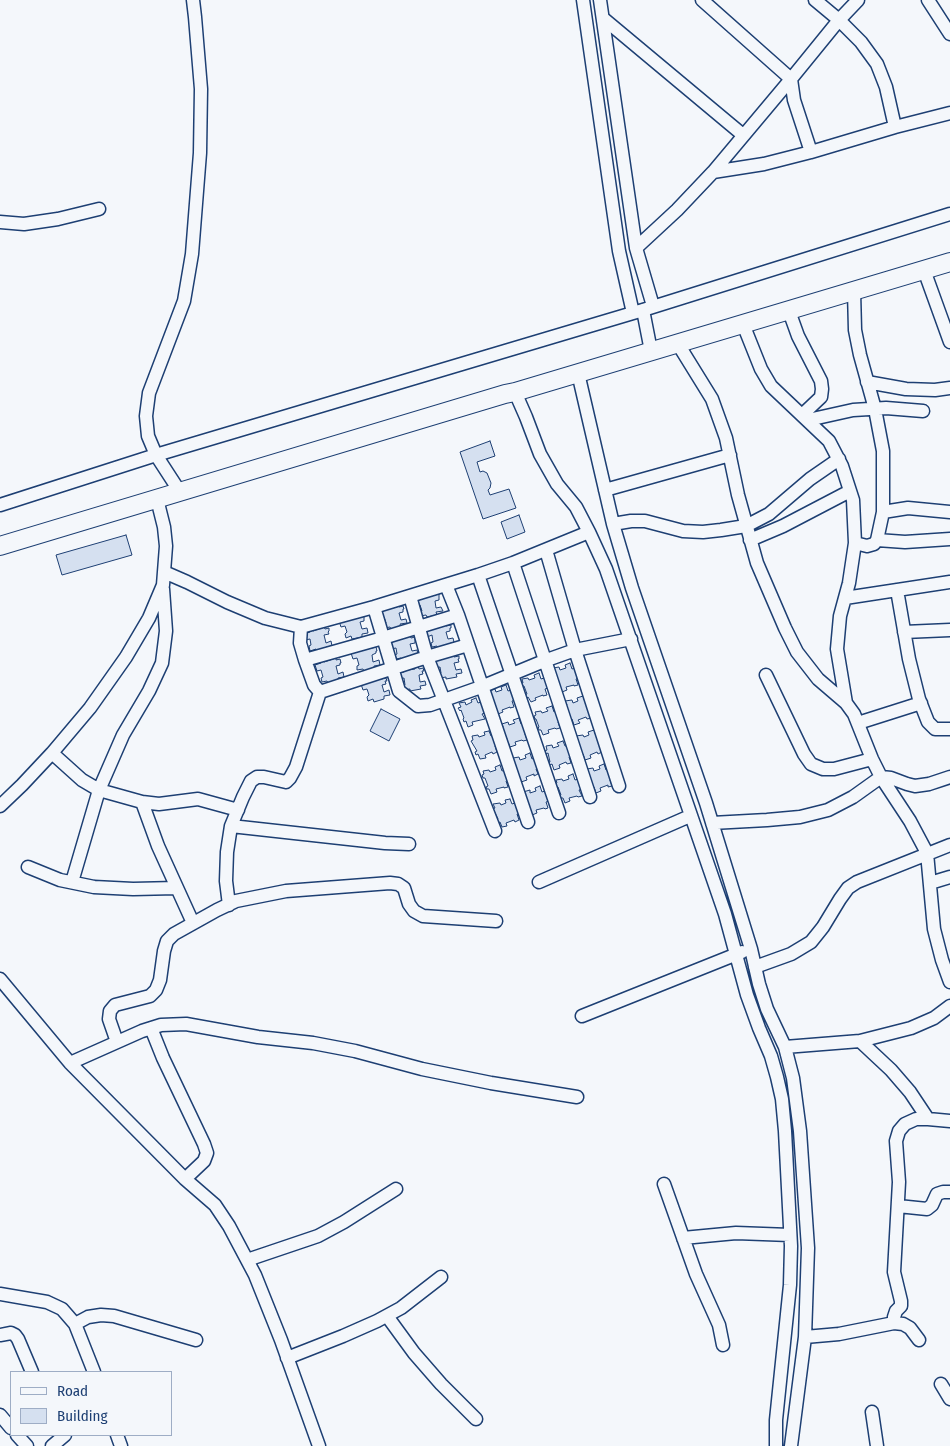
<!DOCTYPE html>
<style>
body{margin:0}
#map{position:relative;width:950px;height:1446px;overflow:hidden;background:#f4f7fb;font-family:"Fira Sans Condensed",sans-serif}
canvas{display:block}
.legend{position:absolute;left:10px;top:1371px;width:162px;height:65px;box-sizing:border-box;background:#f4f7fb;border:1px solid #9eadc5;margin:0;padding:6px 9px;list-style:none;font-size:15px;color:#1d3f73}
.legend li{display:flex;align-items:center;gap:10px;height:25px}
.legend b{width:25px;border:1px solid #9eadc5}
</style>
<div id="map">
<canvas width="950" height="1446"></canvas>
<ul class="legend">
<li><b style="height:6px;background:#f4f7fb"></b>Road</li>
<li><b style="height:14px;background:#d5e0f0"></b>Building</li>
</ul>
</div>
<script>
const c = document.querySelector('canvas').getContext('2d');
c.lineJoin = 'round';
function fill(path, color) {
  c.fillStyle = color;
  c.fill(path, 'evenodd');
}
function shape(rows) {
  const path = new Path2D();
  for (const r of rows) {
    path.moveTo(r[0], r[1]);
    for (let i = 2; i < r.length; i += 2) path.lineTo(r[i], r[i + 1]);
  }
  return path;
}
function stroke(path, color, width, dash) {
  c.strokeStyle = color;
  c.lineWidth = width;
  c.lineCap = dash ? 'butt' : 'round';
  c.setLineDash(dash || []);
  c.stroke(path);
}
const building = shape([
 [490,441,495,456,477,462,480,472,483,471,487,473,491,483,490,488,488,490,490,495,509,489,516,508,483,519,460,452,490,441],
 [519,515,525,532,507,539,501,522,519,515],
 [126,535,132,555,62,575,56,555,126,535],
 [439,594,439,600,435,601,436,608,441,607,443,611,436,612,437,615,427,617,426,615,420,616,419,612,422,611,420,605,416,606,414,599,439,594],
 [399,605,399,607,403,606,404,609,403,609,403,612,399,613,401,620,406,619,407,623,400,624,401,627,391,629,390,627,385,628,384,624,386,623,384,617,380,618,378,611,399,605],
 [364,615,364,621,360,622,362,629,367,628,368,633,362,634,362,637,352,639,351,636,346,638,345,634,347,632,345,626,341,627,339,621,364,615],
 [446,623,446,626,451,625,451,628,450,628,450,631,446,632,448,639,453,638,454,642,448,644,448,646,438,648,437,646,432,647,431,643,433,642,432,635,427,637,426,630,446,623],
 [324,627,325,629,329,628,329,631,328,632,329,634,324,635,326,643,331,641,332,646,326,647,327,650,316,652,316,649,310,651,309,646,311,645,310,639,305,640,304,634,310,632,309,630,312,629,313,631,324,627],
 [407,636,410,636,411,638,415,637,415,643,410,644,412,651,417,650,418,654,402,661,401,658,396,659,395,655,397,654,396,648,391,649,390,642,396,641,395,639,399,640,407,637,407,636],
 [372,646,372,648,376,647,377,651,376,651,376,653,372,655,373,662,379,660,380,665,374,666,374,669,364,671,363,669,357,670,357,666,359,665,357,658,353,659,351,653,372,646],
 [454,655,454,657,459,656,459,659,458,659,459,662,454,663,456,670,461,669,462,673,456,674,457,677,446,679,446,677,440,678,439,674,441,673,440,667,435,668,434,661,454,655],
 [336,658,336,660,340,659,341,663,340,663,340,665,336,666,338,674,343,672,344,677,338,678,338,681,328,683,327,681,322,682,321,678,323,677,321,670,317,671,315,665,321,663,321,661,324,661,324,662,336,658],
 [570,663,572,669,575,668,578,678,576,679,578,685,574,686,574,685,566,687,567,690,562,692,553,668,559,667,560,670,566,668,565,665,570,663],
 [418,666,419,669,423,668,424,671,422,671,423,674,419,675,420,682,425,681,426,685,420,686,421,689,410,691,410,689,404,690,403,686,405,685,404,678,399,679,398,673,404,672,403,670,407,669,407,670,415,669,415,667,418,666],
 [539,673,541,679,544,678,548,688,545,689,547,695,543,696,543,695,535,698,536,700,531,702,528,697,527,698,525,695,527,694,524,686,522,686,521,683,523,683,522,679,528,678,529,680,535,678,534,675,539,673],
 [381,677,381,679,386,678,387,681,385,681,386,684,382,685,384,692,389,690,390,695,384,696,384,699,374,702,373,699,368,701,367,697,369,695,367,689,363,690,361,684,381,677],
 [506,685,508,691,511,690,515,700,512,701,514,707,510,708,510,707,502,710,503,712,498,714,489,691,495,689,496,692,502,690,501,687,506,685],
 [583,696,585,702,587,701,591,718,587,719,586,717,578,720,580,723,574,725,572,719,570,720,569,717,570,717,565,706,567,705,565,701,572,700,573,703,578,701,577,698,583,696],
 [476,698,478,703,481,702,485,713,482,714,485,719,472,722,473,725,468,727,466,721,464,722,463,719,464,718,461,710,460,711,458,708,461,707,459,703,465,702,466,705,472,702,471,700,476,698],
 [552,706,554,712,556,711,560,721,558,722,560,728,556,729,555,728,548,730,549,733,543,735,541,730,539,730,538,728,539,727,536,719,535,719,534,716,536,715,535,712,541,711,542,713,548,711,546,708,552,706],
 [381,709,400,719,389,741,370,731,381,709],
 [519,718,521,724,523,723,527,733,525,734,527,740,523,741,522,740,515,742,516,745,510,747,508,742,506,742,505,740,507,739,501,728,503,727,502,724,508,722,509,725,515,723,513,720,519,718],
 [594,730,596,736,598,735,602,752,598,754,597,752,590,755,591,758,585,760,583,754,581,755,576,741,578,740,576,736,583,735,584,737,589,735,588,732,594,730],
 [489,731,491,736,494,735,497,746,495,746,497,752,493,754,492,752,485,755,486,758,480,759,478,754,476,755,475,752,477,751,471,741,473,740,472,736,478,735,479,737,485,735,484,732,489,731],
 [563,741,565,746,567,746,571,756,569,757,571,763,567,764,566,762,559,765,560,768,554,770,552,764,550,765,549,762,550,762,548,753,546,754,545,751,547,750,546,746,552,745,553,748,559,746,557,743,563,741],
 [530,753,532,759,534,758,538,768,536,769,538,774,534,776,534,774,526,777,527,780,521,782,519,776,517,777,513,758,519,757,520,760,526,758,525,755,530,753],
 [604,764,606,770,609,769,613,779,610,780,612,786,608,787,608,785,600,788,601,791,596,793,594,787,591,788,587,769,593,768,594,771,600,769,599,766,604,764],
 [500,765,502,771,505,770,508,780,506,781,508,787,504,788,504,787,496,789,497,792,491,794,489,789,487,789,486,787,488,786,485,778,483,778,482,775,484,774,483,771,489,770,490,772,496,770,495,767,500,765],
 [573,774,575,780,578,779,582,789,579,790,582,796,578,797,577,796,569,798,570,801,565,803,563,798,560,798,559,796,561,795,558,787,557,787,556,784,557,783,556,780,562,779,563,781,569,779,568,776,573,774],
 [540,786,542,792,545,791,549,801,546,802,548,808,545,809,544,808,536,810,537,813,532,815,523,792,530,790,530,793,536,791,535,788,540,786],
 [510,799,512,804,515,803,519,814,517,814,519,820,515,822,514,820,506,823,507,826,502,827,500,822,498,823,497,820,498,819,493,809,495,808,493,804,500,803,501,805,506,803,505,800,510,799]
]);
fill(building, '#d5e0f0');
stroke(building, '#1d3f73', 1);
const street = shape([
 [583,0,619,251,633,313],
 [600,0,636,248,653,306],
 [702,0,791,79,794,100,811,152],
 [815,0,839,20,861,42,877,64,886,87,895,127],
 [928,0,950,34],
 [604,19,743,135],
 [713,172,764,164,811,152,895,127,950,113],
 [0,222,24,224,58,219,99,209],
 [636,248,677,210,713,172,791,79,839,20,858,0],
 [924,270,950,342],
 [854,291,855,330,860,355,875,409,883,451,883,512,877,540,874,544,867,546,855,543],
 [643,310,651,351],
 [789,311,798,336,821,381,822,389,821,397,802,415],
 [743,324,761,369,771,386,829,441,842,466,853,500,855,543,849,583,840,616,837,649,846,703],
 [678,344,712,399,726,438,738,495,757,563,785,628,797,652,818,679,846,703,854,714,872,759,881,777,910,821,927,853,934,929,942,960,950,982],
 [578,373,613,524,632,588,706,803,751,949,759,984,767,1009,785,1047,793,1078,800,1131,808,1248,805,1337,791,1446],
 [867,382,906,389,935,390,950,388],
 [515,392,526,417,540,454,557,484,576,507,589,532,606,569,725,914,747,995,759,1028,771,1056,777,1077,782,1099,785,1131,791,1246,790,1285,776,1420,776,1446],
 [808,420,853,410,886,408,923,411],
 [605,490,730,455],
 [180,492,156,455,148,436,146,416,149,393,184,301,192,254,200,153,201,89,195,17,193,0],
 [0,505,156,455,643,310,950,214],
 [883,512,908,508,950,512],
 [613,524,631,521,645,521,683,531,703,532,721,530,746,526,769,514,810,479,839,459],
 [750,540,783,526,850,491],
 [877,540,905,542,950,539],
 [546,550,575,650,619,786],
 [513,563,590,797],
 [164,572,187,582,227,602,265,618,301,627,374,607,478,575,513,563,589,532],
 [478,575,559,813],
 [446,585,458,615,528,822],
 [897,590,909,659,919,699,928,722,935,729,950,729],
 [410,596,427,657,495,831],
 [845,598,950,582],
 [374,607,399,691,418,706,430,705,481,687,544,661,575,650,631,639],
 [301,627,300,643,305,660,314,685,320,692,427,657,468,645],
 [904,632,950,630],
 [305,660,383,638,458,615],
 [766,675,804,754,811,764,823,769,834,769,872,759],
 [858,723,921,703],
 [52,753,82,780,99,790,142,802,159,804,198,799,238,810],
 [142,802,158,846,193,923],
 [0,806,22,785,52,753,90,708,126,657,149,618,163,585,166,546,164,527,157,499],
 [712,823,767,820,800,817,828,810,853,797,881,777,891,778,907,784,915,786,929,784,950,777],
 [231,826,385,843,409,844],
 [28,867,60,880,94,887,133,889,176,888],
 [72,882,99,790,123,735,149,691,162,663,166,631,163,589],
 [539,882,690,816],
 [930,883,950,877],
 [229,905,226,881,227,852,231,826,243,797,251,781,257,777,264,777,286,782,290,778,296,767,320,692],
 [755,967,791,954,811,942,823,927,840,899,848,888,857,882,950,845],
 [0,979,70,1063,185,1179,215,1205,229,1226,255,1275,281,1340,319,1446],
 [582,1016,742,952],
 [151,1028,163,1058,204,1144,207,1153,204,1161,185,1179],
 [860,1041,891,1070,910,1092,928,1119],
 [117,1042,109,1019,110,1011,115,1005,150,996,156,990,160,980,164,951,167,941,174,934,217,910,236,901,286,891,390,883,398,884,404,888,409,904,414,911,423,916,496,921],
 [785,1047,860,1041,911,1028,934,1018,950,1006],
 [70,1063,142,1031,161,1025,186,1024,258,1037,313,1043,355,1051,422,1069,491,1083,577,1097],
 [664,1184,696,1274,719,1325,723,1345],
 [898,1206,927,1209,932,1205,937,1194,943,1192,950,1192],
 [683,1238,736,1233,790,1235],
 [247,1260,318,1236,344,1222,396,1189],
 [0,1294,47,1302,62,1309,75,1324,94,1372],
 [387,1316,414,1353,441,1384,476,1419],
 [894,1323,894,1317,896,1311,901,1306,901,1301,894,1272,899,1182,896,1141,899,1131,905,1124,916,1119,928,1119,950,1121],
 [75,1324,88,1317,101,1315,114,1316,196,1340],
 [0,1335,11,1333,15,1335,18,1339,32,1372],
 [805,1337,839,1334,894,1323,903,1324,910,1328,919,1340],
 [287,1358,343,1336,377,1321,401,1308,441,1277],
 [941,1384,950,1399],
 [872,1412,877,1446],
 [0,1415,11,1428],
 [17,1435,27,1446],
 [117,1435,121,1446],
 [52,1446,65,1435]
]);
const secondary = shape([
 [0,546,505,394,515,392,950,262]
]);
stroke(street, '#1d3f73', 15);
stroke(secondary, '#1d3f73', 20);
stroke(street, '#f4f7fb', 12);
stroke(secondary, '#f4f7fb', 18);
</script>
